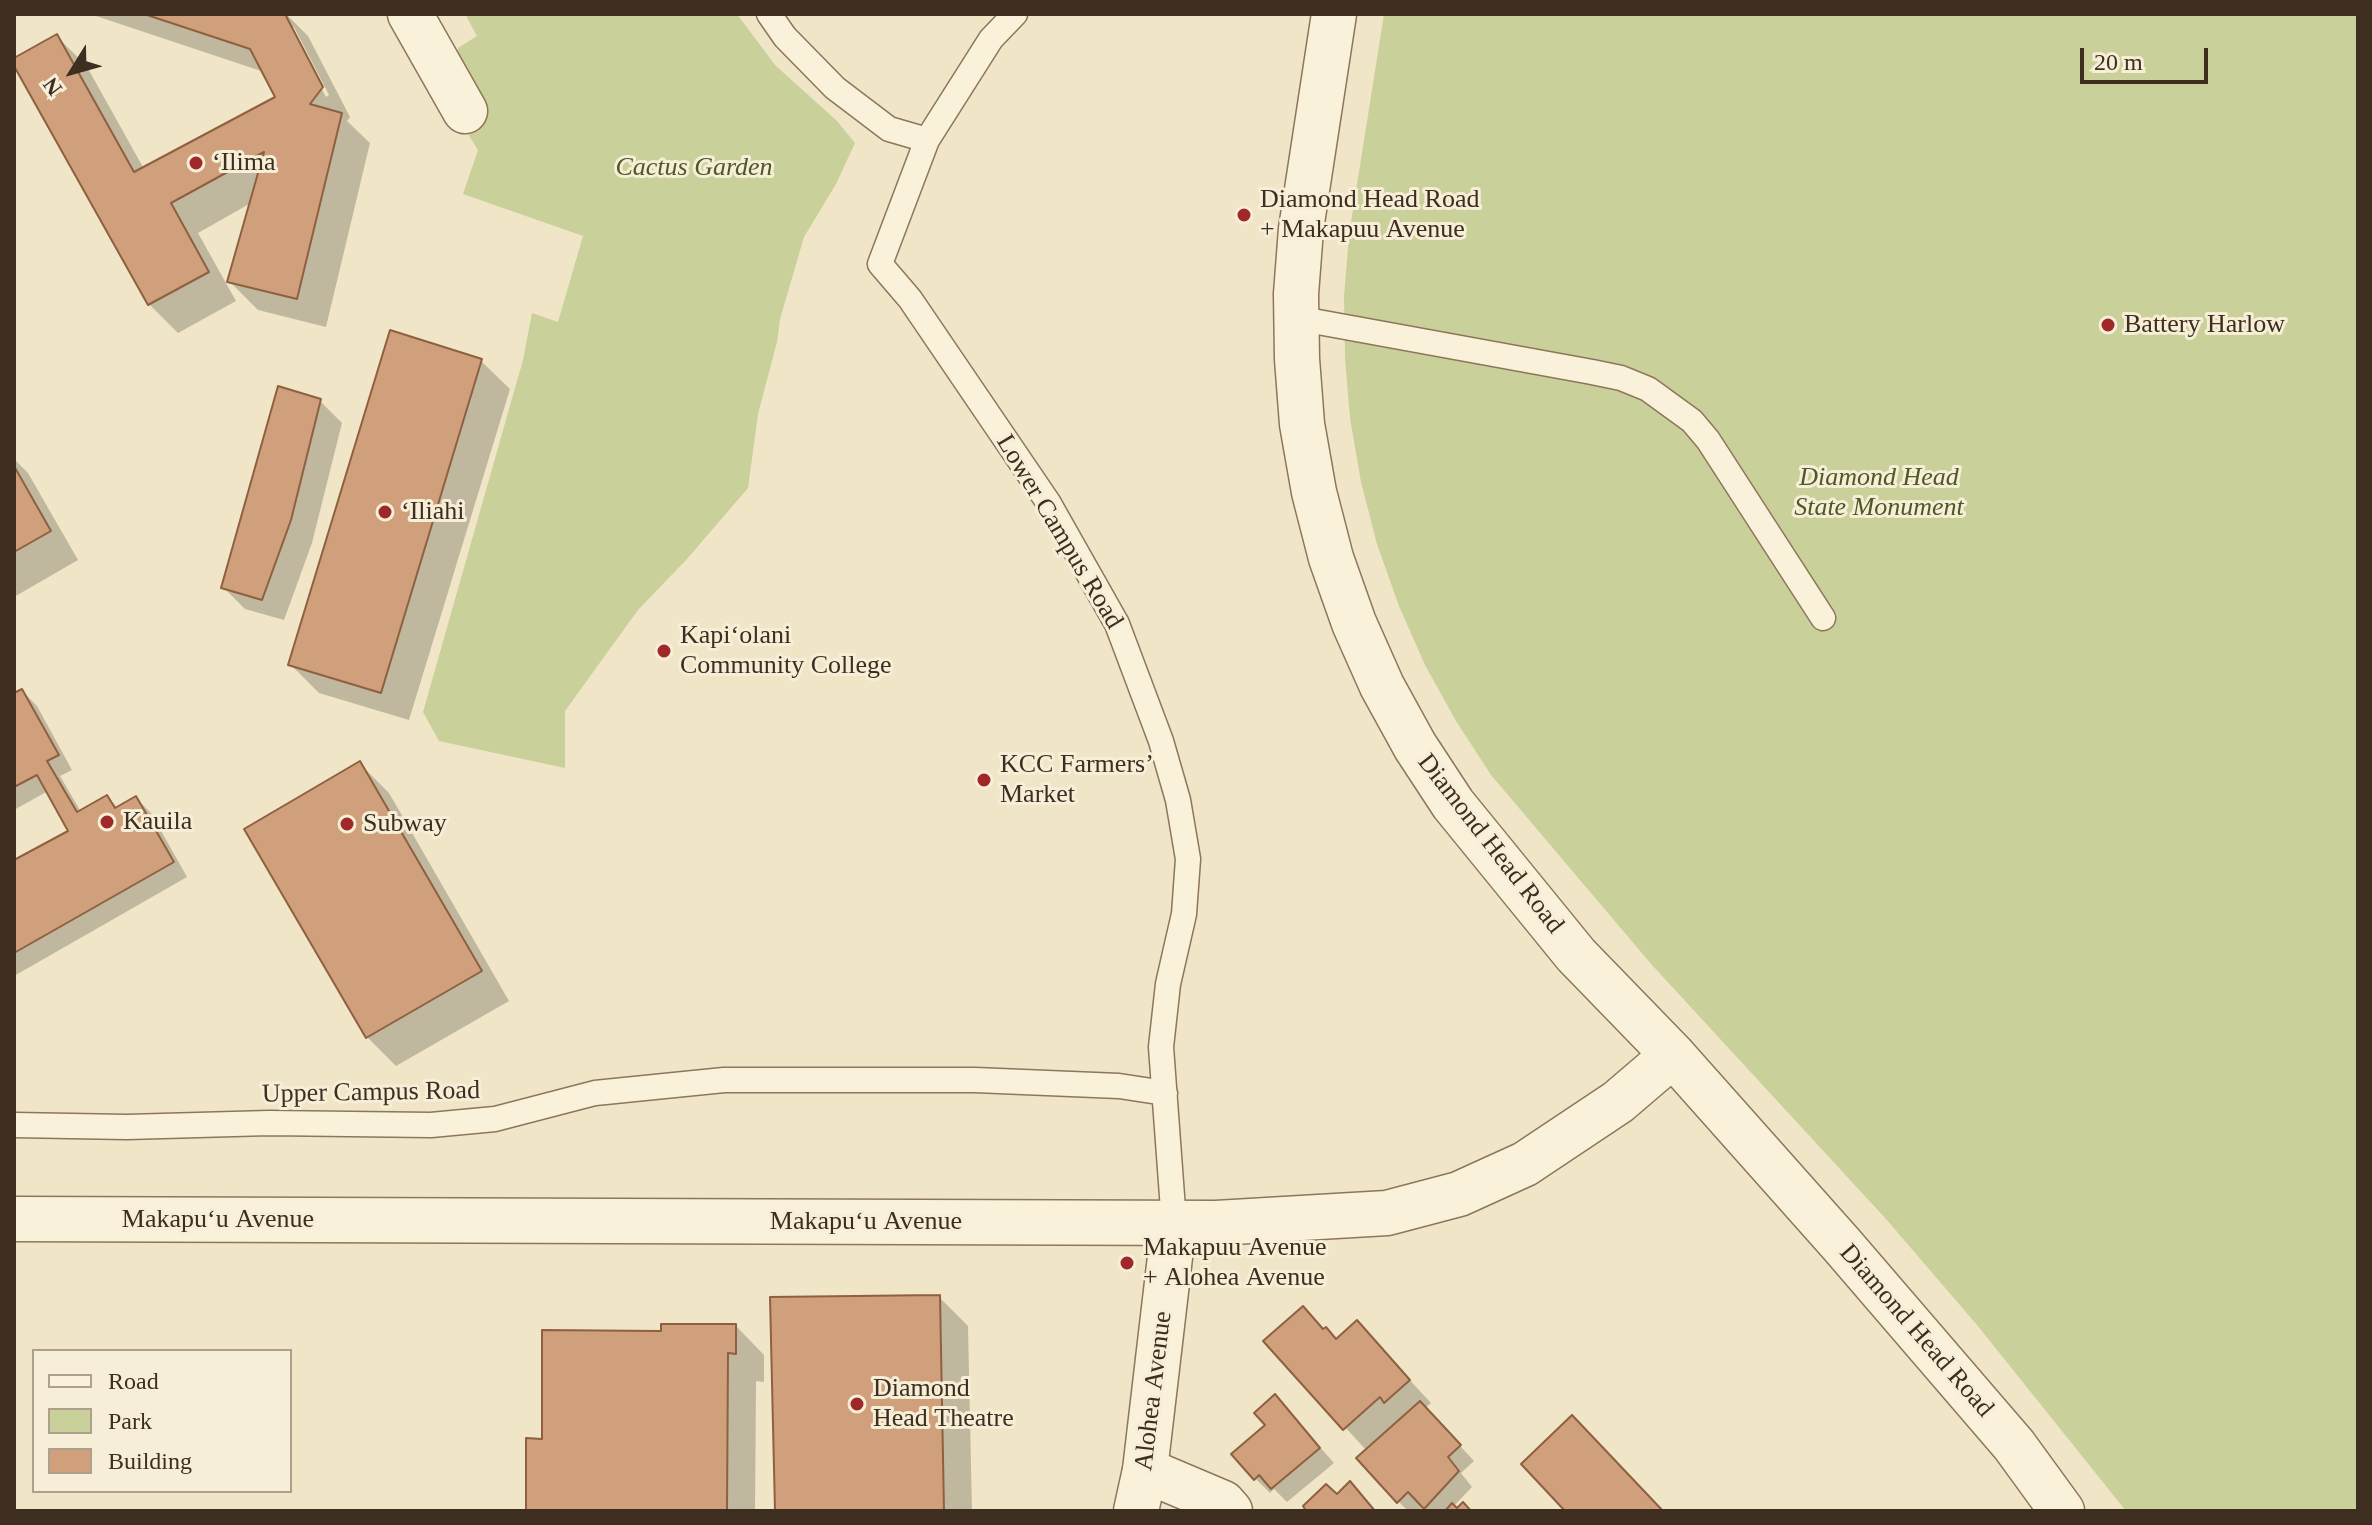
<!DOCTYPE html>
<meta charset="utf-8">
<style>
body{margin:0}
#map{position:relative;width:2372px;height:1525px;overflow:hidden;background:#f0e5c7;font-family:"Times New Roman",serif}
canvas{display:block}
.frame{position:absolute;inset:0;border:16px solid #3d2e1f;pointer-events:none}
.legend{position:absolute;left:32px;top:1349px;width:260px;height:144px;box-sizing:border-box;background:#f7eed7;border:2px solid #ada18d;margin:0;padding:10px 14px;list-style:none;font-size:24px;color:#3d2e1f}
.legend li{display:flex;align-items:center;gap:16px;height:40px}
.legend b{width:40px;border:2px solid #ada18d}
.north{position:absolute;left:32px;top:32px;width:80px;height:80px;-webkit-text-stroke:6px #f7eed7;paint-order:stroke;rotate:233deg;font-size:22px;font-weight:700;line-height:32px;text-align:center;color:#3d2e1f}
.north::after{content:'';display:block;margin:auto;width:28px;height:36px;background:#3d2e1f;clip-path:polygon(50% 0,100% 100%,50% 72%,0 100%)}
.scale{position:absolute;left:2080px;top:48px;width:128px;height:36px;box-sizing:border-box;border:4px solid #3d2e1f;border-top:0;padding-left:10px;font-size:24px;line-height:28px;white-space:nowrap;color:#3d2e1f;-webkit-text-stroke:6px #f7eed7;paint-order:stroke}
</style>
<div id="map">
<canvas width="2372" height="1525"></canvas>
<div class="frame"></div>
<ul class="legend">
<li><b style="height:10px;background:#faf1db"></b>Road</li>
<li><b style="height:22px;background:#c9d09a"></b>Park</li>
<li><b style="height:22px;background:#d0a07c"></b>Building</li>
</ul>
<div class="north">N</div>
<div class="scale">20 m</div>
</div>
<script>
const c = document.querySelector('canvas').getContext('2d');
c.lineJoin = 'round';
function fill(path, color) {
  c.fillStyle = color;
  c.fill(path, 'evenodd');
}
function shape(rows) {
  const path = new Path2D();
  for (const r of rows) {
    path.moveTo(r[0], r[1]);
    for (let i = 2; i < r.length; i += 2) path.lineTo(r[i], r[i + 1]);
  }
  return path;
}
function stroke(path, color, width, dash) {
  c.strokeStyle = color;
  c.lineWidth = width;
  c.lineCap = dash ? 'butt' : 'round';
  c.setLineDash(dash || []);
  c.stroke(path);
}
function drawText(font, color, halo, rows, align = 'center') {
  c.font = font + ' "Times New Roman",serif';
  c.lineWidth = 6;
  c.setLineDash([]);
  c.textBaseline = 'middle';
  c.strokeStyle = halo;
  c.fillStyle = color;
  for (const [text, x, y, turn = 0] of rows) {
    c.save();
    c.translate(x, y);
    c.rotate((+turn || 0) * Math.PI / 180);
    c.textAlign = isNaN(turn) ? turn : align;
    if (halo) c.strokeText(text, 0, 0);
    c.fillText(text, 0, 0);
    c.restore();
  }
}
fill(shape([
 [465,14,737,14,775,65,837,121,855,143,836,184,804,237,780,319,777,342,758,414,748,488,687,559,638,610,565,711,565,768,439,741,423,712,523,360,532,313,558,322,583,236,463,194,478,150,455,113,458,48,477,36],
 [1384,14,2358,14,2358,1511,2126,1511,1977,1325,1886,1219,1652,965,1491,775,1456,721,1425,665,1399,606,1377,544,1361,482,1350,418,1345,357,1344,296,1349,235]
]), '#c9d09a');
fill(shape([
 [90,14,286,14,308,36,350,117,347,121,370,143,326,327,258,310,229,281,251,203,198,233,236,301,178,333,149,304,14,60,57,37,86,65,144,169,278,98,264,72],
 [289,27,294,27,329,95,326,97],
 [481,361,510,389,409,720,319,693,290,664],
 [320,401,342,423,312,543,284,620,245,609,223,587],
 [14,459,28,473,78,560,14,597],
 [22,691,37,706,72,770,60,776,81,812,107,797,118,808,136,798,151,813,187,877,14,976,14,863,70,832,48,791,14,810,14,696],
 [360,764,389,793,509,1001,396,1066,367,1037],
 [939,1297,968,1326,972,1511,777,1511],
 [1357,1323,1431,1403,1425,1408,1474,1461,1461,1473,1472,1487,1453,1507,1469,1511,1428,1511,1424,1506,1418,1511,1408,1511,1398,1501,1367,1451,1266,1341,1324,1330,1337,1341],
 [736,1326,764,1355,764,1382,756,1381,755,1511,528,1511,544,1441,663,1333],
 [1275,1396,1334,1463,1287,1502,1274,1489,1270,1493,1255,1478]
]), '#0003');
const building = shape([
 [144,14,285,14,323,87,310,104,342,113,297,299,227,282,264,152,171,203,209,272,148,305,14,66,14,58,57,34,134,172,275,97,250,49,144,14],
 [390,330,482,359,381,693,288,665,390,330],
 [278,386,321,399,291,520,262,600,221,588,278,386],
 [14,466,51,531,14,552,14,466],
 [22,689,59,755,47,761,77,812,107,795,115,808,136,796,174,862,14,953,14,860,68,831,37,775,14,787,14,693,22,689],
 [360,761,482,971,366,1038,244,829,360,761],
 [940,1295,944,1511,775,1511,770,1297,940,1295],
 [1303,1306,1323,1329,1326,1327,1336,1339,1357,1320,1410,1380,1384,1403,1380,1397,1343,1430,1263,1341,1303,1306],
 [661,1324,736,1324,736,1354,728,1353,727,1511,526,1511,526,1438,542,1439,542,1330,661,1331,661,1324],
 [1275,1394,1320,1448,1271,1489,1259,1475,1254,1480,1231,1454,1265,1425,1254,1413,1275,1394],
 [1420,1401,1461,1445,1448,1457,1459,1471,1424,1509,1408,1492,1397,1503,1356,1458,1420,1401],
 [1572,1415,1663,1511,1565,1511,1521,1464,1572,1415],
 [1350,1481,1375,1511,1306,1511,1303,1506,1326,1484,1337,1494,1350,1481],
 [1463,1502,1471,1511,1445,1511,1452,1503,1457,1508,1463,1502]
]);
fill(building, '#d0a07c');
stroke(building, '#8e6040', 2);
const service = shape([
 [769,14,785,37,835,88,889,129,927,140],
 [1015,14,991,39,927,140,880,264,910,299,1048,502,1117,624,1161,741,1178,800,1188,859,1184,914,1168,984,1161,1047,1174,1223],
 [1296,318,1592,372,1621,378,1648,389,1692,421,1708,440,1823,618],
 [14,1125,127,1127,269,1123,431,1125,495,1119,595,1093,724,1080,975,1080,1119,1086,1165,1093]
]);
const minor = shape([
 [410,14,465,111],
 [1145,1470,1223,1503,1230,1511]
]);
const tertiary = shape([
 [1334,14,1301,229,1296,294,1297,359,1302,424,1314,492,1331,558,1354,623,1382,686,1415,746,1453,804,1576,955,1673,1055,1842,1245,2014,1445,2062,1511],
 [14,1219,1216,1223,1387,1213,1459,1194,1525,1164,1618,1102,1673,1055],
 [1136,1511,1145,1470,1174,1223]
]);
stroke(service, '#8d765b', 27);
stroke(minor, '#8d765b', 47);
stroke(tertiary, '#8d765b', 47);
stroke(service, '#faf1db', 24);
stroke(minor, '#faf1db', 44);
stroke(tertiary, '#faf1db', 44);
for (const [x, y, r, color] of [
 [196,163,8,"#9f2928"],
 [1244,215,8,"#9f2928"],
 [2108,325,8,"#9f2928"],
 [385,512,8,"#9f2928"],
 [664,651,8,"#9f2928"],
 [984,780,8,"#9f2928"],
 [107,822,8,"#9f2928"],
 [347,824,8,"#9f2928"],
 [1127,1263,8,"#9f2928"],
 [857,1404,8,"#9f2928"]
]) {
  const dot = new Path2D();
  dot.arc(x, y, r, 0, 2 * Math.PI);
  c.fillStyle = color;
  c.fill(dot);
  stroke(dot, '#f7eed7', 3);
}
drawText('26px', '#3d2e1f', '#f7eed7', [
 ["ʻIlima",212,163],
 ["Diamond Head Road",1260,200],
 ["+ Makapuu Avenue",1260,230],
 ["Battery Harlow",2124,325],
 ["ʻIliahi",401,512],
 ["Kapi‘olani",680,636],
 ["Community College",680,666],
 ["KCC Farmers’",1000,765],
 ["Market",1000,795],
 ["Kauila",123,822],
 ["Subway",363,824],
 ["Makapuu Avenue",1143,1248],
 ["+ Alohea Avenue",1143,1278],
 ["Diamond",873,1389],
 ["Head Theatre",873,1419]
], 'left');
drawText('italic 26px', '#4c5a25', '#f7eed7', [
 ["Cactus Garden",694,168],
 ["Diamond Head",1879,478],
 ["State Monument",1879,508]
]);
drawText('26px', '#3d2e1f', '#f7eed7', [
 ["Lower Campus Road",1059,532,59],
 ["Diamond Head Road",1490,844,52],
 ["Upper Campus Road",371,1093,-1],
 ["Makapu‘u Avenue",218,1220],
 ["Makapu‘u Avenue",866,1222],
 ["Diamond Head Road",1916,1331,49],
 ["Alohea Avenue",1154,1391,-83]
]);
</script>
